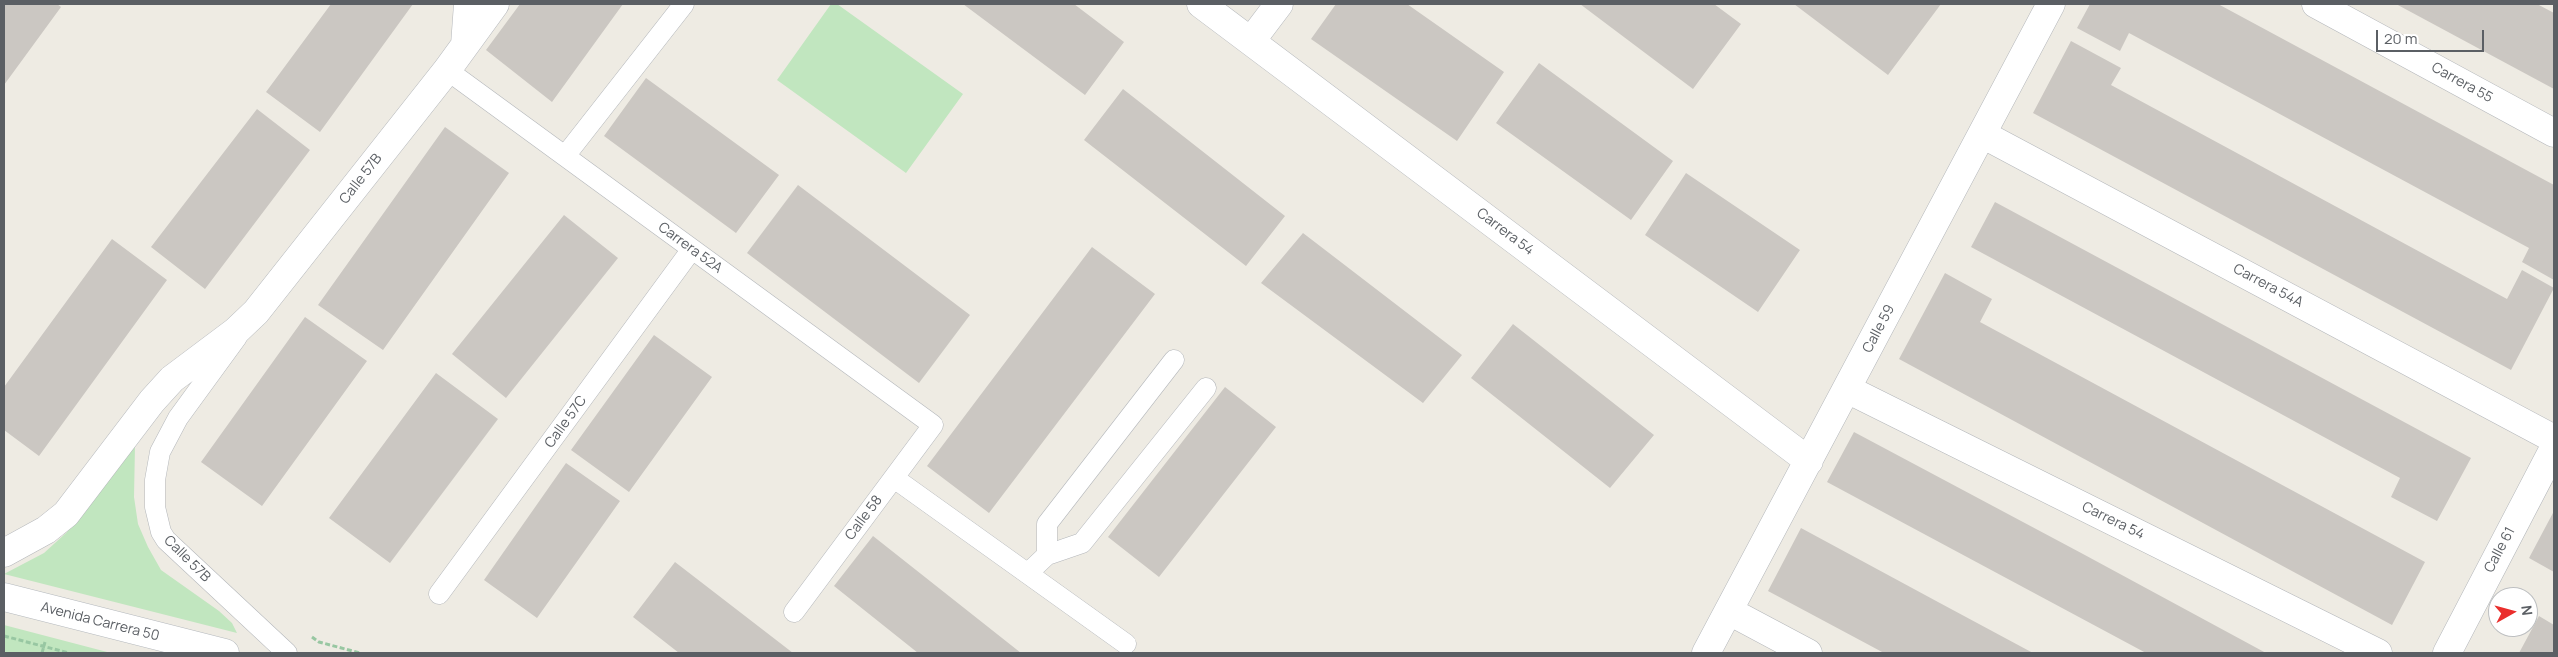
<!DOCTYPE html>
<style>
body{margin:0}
#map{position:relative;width:2558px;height:657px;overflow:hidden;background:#eeebe3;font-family:Manrope,sans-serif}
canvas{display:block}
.frame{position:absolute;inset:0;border:5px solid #5b5f64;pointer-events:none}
.north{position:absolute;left:2488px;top:587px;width:50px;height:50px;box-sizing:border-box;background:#fff;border:1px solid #bdbfc1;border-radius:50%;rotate:83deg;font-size:14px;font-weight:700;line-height:20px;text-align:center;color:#5b5f64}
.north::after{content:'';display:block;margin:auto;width:18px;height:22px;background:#ea2e2c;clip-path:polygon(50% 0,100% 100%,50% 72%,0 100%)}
.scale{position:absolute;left:2376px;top:30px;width:108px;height:22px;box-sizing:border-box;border:2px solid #5b5f64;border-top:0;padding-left:6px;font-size:15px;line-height:18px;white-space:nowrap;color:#5b5f64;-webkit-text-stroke:4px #fff;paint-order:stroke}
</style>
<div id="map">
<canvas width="2558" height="657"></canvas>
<div class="frame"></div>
<div class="north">N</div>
<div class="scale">20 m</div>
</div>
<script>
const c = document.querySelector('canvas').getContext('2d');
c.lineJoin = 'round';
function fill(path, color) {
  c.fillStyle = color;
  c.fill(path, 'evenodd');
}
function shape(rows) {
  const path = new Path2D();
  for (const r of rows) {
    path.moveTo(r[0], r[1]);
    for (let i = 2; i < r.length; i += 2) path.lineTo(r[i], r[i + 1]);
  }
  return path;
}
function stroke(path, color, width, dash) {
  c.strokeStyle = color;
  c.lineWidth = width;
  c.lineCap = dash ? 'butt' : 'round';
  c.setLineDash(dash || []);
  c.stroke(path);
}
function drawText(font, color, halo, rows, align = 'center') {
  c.font = font + ' Manrope,sans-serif';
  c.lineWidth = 5;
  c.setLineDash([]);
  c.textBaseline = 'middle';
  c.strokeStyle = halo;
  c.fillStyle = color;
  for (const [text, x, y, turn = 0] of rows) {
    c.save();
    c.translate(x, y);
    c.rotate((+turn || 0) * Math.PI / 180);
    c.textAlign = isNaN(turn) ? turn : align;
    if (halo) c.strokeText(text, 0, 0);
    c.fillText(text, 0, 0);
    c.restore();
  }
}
fill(shape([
 [831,4,837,4,963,94,906,173,777,80],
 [135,446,134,497,138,524,148,547,161,570,219,611,232,623,237,633,4,574,44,553,66,533],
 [4,625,111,653,4,653]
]), '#c1e6bf');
fill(shape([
 [4,4,57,4,61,7,4,85],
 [331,4,413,4,320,132,266,92],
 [520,4,623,4,552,102,486,50],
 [963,4,1074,4,1124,42,1085,95],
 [1336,4,1407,4,1504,72,1457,141,1311,39],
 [1580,4,1714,4,1741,24,1693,89],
 [1794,4,1941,4,1888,75],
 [2090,4,2218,4,2554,185,2554,280,2522,262,2529,248,2129,33,2120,51,2077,28],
 [2396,4,2537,4,2554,13,2554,89],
 [2071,41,2121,68,2111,85,2507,299,2522,270,2554,288,2511,370,2033,113],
 [1539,63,1673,161,1631,220,1496,123],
 [646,78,779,175,736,233,604,136],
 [1123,89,1285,216,1246,266,1084,140],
 [257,109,310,150,205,289,151,247],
 [445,127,509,173,383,350,318,305],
 [1686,173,1800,250,1758,312,1645,235],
 [798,185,970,315,919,383,747,253],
 [1995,202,2471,458,2437,521,2391,497,2400,478,1971,247],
 [564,215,618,258,506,398,452,354],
 [1303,233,1462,355,1423,403,1261,283],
 [112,239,167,280,39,456,4,430,4,387],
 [1092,247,1155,294,989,513,927,466],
 [1945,273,1992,299,1980,322,2425,562,2392,625,1899,359],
 [305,317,367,361,262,506,201,462],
 [1513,324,1654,435,1610,488,1471,378],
 [654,335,712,377,629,492,571,450],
 [436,373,498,419,390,563,329,518],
 [1225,387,1276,427,1159,577,1108,537],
 [1854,432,2083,554,2266,653,2146,653,1827,482],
 [566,463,620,501,537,618,484,580],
 [2554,511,2554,572,2529,558],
 [1801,528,1938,602,2033,653,1884,653,1768,591],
 [873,536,1021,653,918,653,834,586],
 [675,562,793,653,679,653,633,617],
 [2539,616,2554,625,2554,653,2519,653]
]), '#cbc7c2');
const lane = shape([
 [447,70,933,425,794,612],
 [565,156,684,4],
 [237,337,178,418,160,452,155,480,155,507,161,532,166,540,287,653],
 [894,478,1126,644],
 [1047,555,1082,543,1206,388],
 [1028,573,1047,555,1047,524,1174,360],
 [439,594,692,249]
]);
const street = shape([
 [1201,4,1809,461],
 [2316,4,2554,133],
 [1251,41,1279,4],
 [465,45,468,4],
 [1982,134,2554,439],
 [1847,389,2378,653],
 [4,553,46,530,66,514,152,401,172,379,236,331,256,312,447,70,495,4],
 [1729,611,1808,653],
 [1706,653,2051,4],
 [2447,653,2554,448]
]);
const secondary = shape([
 [4,597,225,653]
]);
stroke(lane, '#b3b6ba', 21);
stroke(street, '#b3b6ba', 29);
stroke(secondary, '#b4b8bd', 29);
stroke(shape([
 [4,636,69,653],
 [312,637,319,642,360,653],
 [42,653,45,642]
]), '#98c7a2', 3, [5, 2.5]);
stroke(lane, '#fff', 20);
stroke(street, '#fff', 28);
stroke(secondary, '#fff', 28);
drawText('14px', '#5b5f64', '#fff', [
 ["Carrera 55",2462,83,29],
 ["Calle 57B",361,179,-52],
 ["Carrera 54",1505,232,37],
 ["Carrera 52A",690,248,36],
 ["Carrera 54A",2268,286,28],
 ["Calle 59",1879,329,-62],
 ["Calle 57C",566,422,-54],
 ["Calle 58",864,518,-53],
 ["Carrera 54",2113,521,26],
 ["Calle 61",2500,550,-62],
 ["Calle 57B",187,559,45],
 ["Avenida Carrera 50",100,622,14]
]);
</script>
